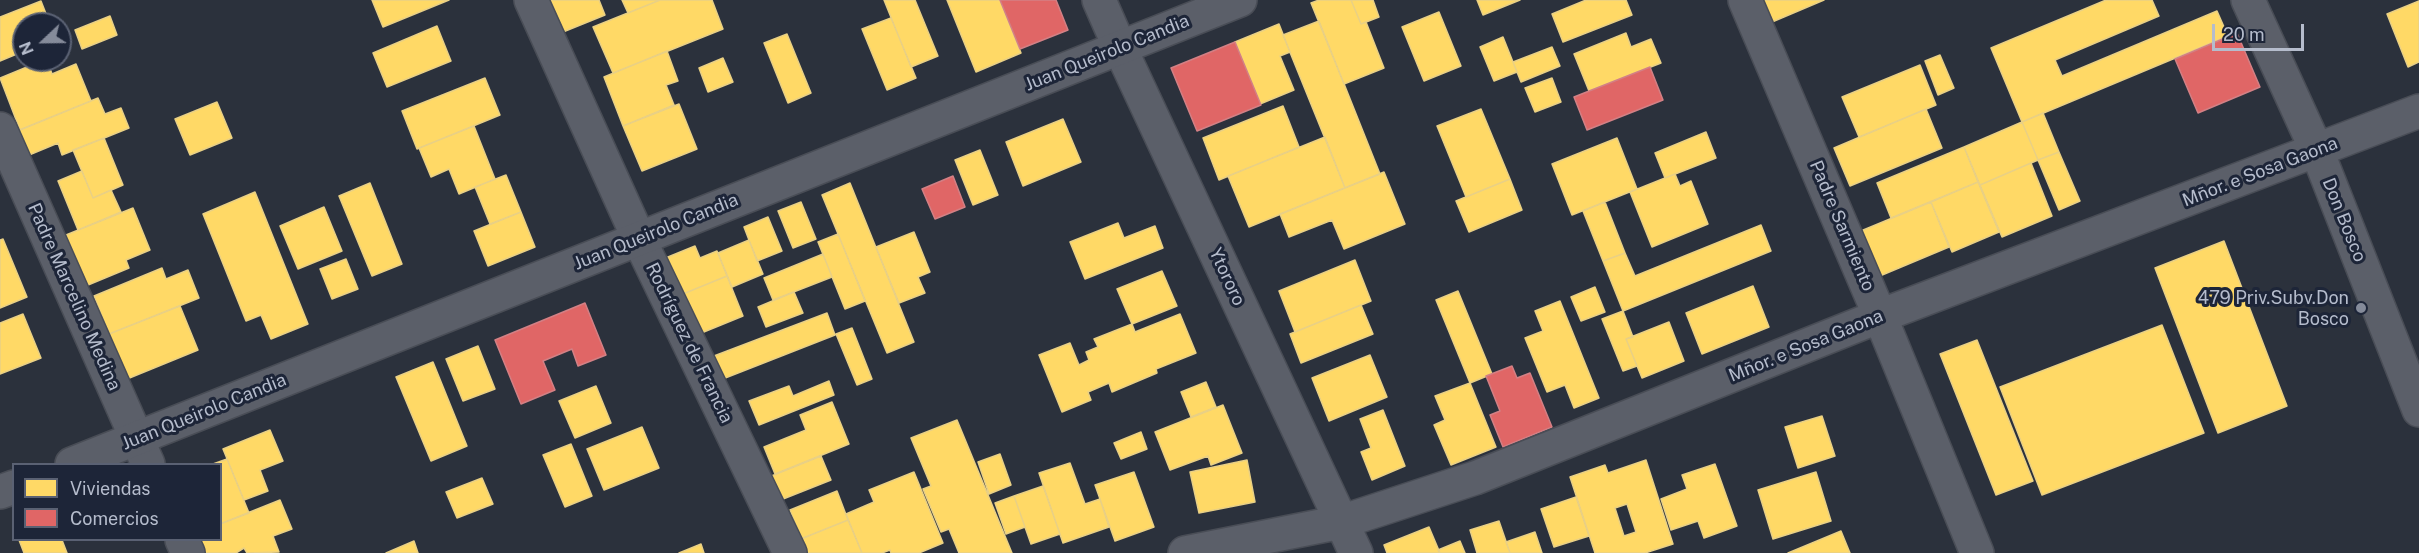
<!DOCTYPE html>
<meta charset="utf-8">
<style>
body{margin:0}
#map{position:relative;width:2419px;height:553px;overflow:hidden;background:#2b313c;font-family:"Public Sans",sans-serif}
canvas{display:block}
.legend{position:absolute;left:12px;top:463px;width:210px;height:78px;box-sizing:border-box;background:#1d2538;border:2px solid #5a6173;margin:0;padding:8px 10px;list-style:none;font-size:18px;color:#b5bccc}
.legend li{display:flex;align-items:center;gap:12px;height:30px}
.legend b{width:30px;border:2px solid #5a6173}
.north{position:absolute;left:12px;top:12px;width:60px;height:60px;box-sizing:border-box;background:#1d2538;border:2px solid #5a6173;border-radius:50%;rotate:248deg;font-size:16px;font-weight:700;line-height:24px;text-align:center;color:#b5bccc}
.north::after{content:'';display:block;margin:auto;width:21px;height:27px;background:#858b9a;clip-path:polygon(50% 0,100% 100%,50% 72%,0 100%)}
.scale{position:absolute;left:2212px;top:24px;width:92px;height:27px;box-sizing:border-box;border:3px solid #b5bccc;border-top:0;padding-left:8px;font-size:18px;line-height:21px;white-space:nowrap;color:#b5bccc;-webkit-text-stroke:4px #1d2538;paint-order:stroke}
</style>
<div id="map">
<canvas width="2419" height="553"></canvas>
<ul class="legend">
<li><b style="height:16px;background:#ffd966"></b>Viviendas</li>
<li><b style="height:16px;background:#e06666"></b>Comercios</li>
</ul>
<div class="north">N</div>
<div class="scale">20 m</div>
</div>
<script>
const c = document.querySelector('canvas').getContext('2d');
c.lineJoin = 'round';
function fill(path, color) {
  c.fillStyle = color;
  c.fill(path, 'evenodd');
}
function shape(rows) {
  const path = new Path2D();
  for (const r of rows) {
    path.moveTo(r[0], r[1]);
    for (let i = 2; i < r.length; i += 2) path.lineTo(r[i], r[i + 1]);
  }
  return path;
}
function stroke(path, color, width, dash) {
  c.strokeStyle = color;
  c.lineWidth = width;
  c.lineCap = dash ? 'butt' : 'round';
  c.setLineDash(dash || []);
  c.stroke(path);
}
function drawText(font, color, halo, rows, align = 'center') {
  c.font = font + ' "Public Sans",sans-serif';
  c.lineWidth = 6;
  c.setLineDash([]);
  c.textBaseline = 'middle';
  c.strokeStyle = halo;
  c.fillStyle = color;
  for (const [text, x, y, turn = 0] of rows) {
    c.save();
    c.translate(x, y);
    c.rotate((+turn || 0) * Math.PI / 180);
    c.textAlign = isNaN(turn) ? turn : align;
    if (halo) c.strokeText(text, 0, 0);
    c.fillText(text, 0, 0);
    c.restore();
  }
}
const homes = shape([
 [372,0,449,0,383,27,372,0],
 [550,0,599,0,605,15,563,32,550,0],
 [622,0,660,0,628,13,622,0],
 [660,0,712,0,723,29,613,73,593,27,660,0],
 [884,0,915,0,938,56,911,67,884,0],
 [947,0,1000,0,1021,53,976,72,947,0],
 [1319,0,1351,0,1361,24,1366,22,1384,68,1344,84,1311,3,1319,0],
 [1351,0,1373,0,1379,17,1361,24,1351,0],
 [1477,0,1520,0,1483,15,1477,0],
 [1586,0,1626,0,1632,15,1563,42,1552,14,1586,0],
 [1761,0,1824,0,1765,25,1761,0],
 [2106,0,2152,0,2159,16,2055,60,2062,76,2217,11,2228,36,2022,122,1991,48,2106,0],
 [41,1,50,24,24,24,24,51,0,61,0,17,41,1],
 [2419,1,2419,62,2408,67,2387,14,2419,1],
 [1439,12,1461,66,1424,81,1402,27,1439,12],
 [110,16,117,35,82,49,75,30,110,16],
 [891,18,916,78,887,90,862,29,891,18],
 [1319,21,1380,174,1345,188,1283,35,1319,21],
 [1279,24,1290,52,1280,56,1294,90,1260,104,1235,42,1279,24],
 [437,26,451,61,387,87,373,53,437,26],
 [1626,33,1631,47,1651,39,1661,63,1589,91,1574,54,1626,33],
 [787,34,811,93,788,103,764,43,787,34],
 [1503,37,1517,72,1494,81,1480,47,1503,37],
 [1552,47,1560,66,1521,82,1513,62,1552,47],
 [667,51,678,81,666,85,674,105,623,126,604,77,667,51],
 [1940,55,1954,88,1938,95,1925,61,1940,55],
 [723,58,733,82,708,92,699,68,723,58],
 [44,60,47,60,52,74,76,64,91,101,20,130,0,78,44,60],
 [1920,65,1936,105,1859,137,1842,97,1920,65],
 [485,78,500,115,417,149,402,111,485,78],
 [1552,78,1561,102,1535,112,1525,88,1552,78],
 [98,98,105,114,121,108,129,128,62,155,58,143,17,160,7,135,98,98],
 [217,102,232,138,190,155,175,119,217,102],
 [679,104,697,149,642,171,623,126,679,104],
 [1283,106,1299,147,1219,180,1203,138,1283,106],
 [1481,109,1510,179,1466,197,1437,126,1481,109],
 [1926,109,1942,148,1850,186,1834,148,1926,109],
 [2043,113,2059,152,2038,160,2022,122,2043,113],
 [1063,119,1081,162,1023,186,1006,142,1063,119],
 [2022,122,2038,160,1980,185,1964,147,2022,122],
 [474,126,495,179,459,194,449,169,431,177,419,148,474,126],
 [1706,132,1716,158,1665,178,1655,153,1706,132],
 [1325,137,1345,188,1249,227,1228,176,1325,137],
 [104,138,123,185,93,198,73,150,104,138],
 [1617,138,1637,189,1572,215,1552,164,1617,138],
 [1964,147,1978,182,1891,218,1877,183,1964,147],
 [980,150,998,195,973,205,955,160,980,150],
 [2059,152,2080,201,2059,210,2038,160,2059,152],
 [2031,163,2052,216,2002,237,1980,185,2031,163],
 [82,171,93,198,111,190,121,212,78,230,58,181,82,171],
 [1384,172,1405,224,1344,249,1332,220,1289,237,1280,214,1384,172],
 [1675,174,1680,186,1691,181,1708,224,1652,247,1630,192,1675,174],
 [506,175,521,212,490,224,475,187,506,175],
 [1510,179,1522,210,1469,232,1456,201,1510,179],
 [1978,182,1999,232,1952,252,1931,202,1978,182],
 [370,183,402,264,372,276,339,196,370,183],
 [850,183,914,342,887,353,822,195,850,183],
 [255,192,308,324,271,339,261,315,246,321,203,214,255,192],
 [801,202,816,239,793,248,778,211,801,202],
 [1605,202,1625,253,1603,261,1583,211,1605,202],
 [1931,202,1949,247,1875,278,1856,233,1931,202],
 [324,207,342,251,298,269,280,226,324,207],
 [133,208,150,250,126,260,129,268,76,290,56,239,133,208],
 [521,212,535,247,488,266,474,231,521,212],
 [768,217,782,251,757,261,744,227,768,217],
 [1118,223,1124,238,1155,226,1163,248,1085,279,1070,242,1118,223],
 [1761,225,1771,251,1623,311,1603,261,1625,253,1635,276,1761,225],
 [914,232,930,272,918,277,925,293,899,303,876,247,914,232],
 [838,234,865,301,845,309,818,242,838,234],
 [3,239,27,297,0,308,0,240,3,239],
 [749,240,763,274,732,287,718,253,749,240],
 [2224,241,2287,406,2218,433,2155,268,2224,241],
 [695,246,700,258,717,251,727,276,678,296,663,259,695,246],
 [823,254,832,277,773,300,764,278,823,254],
 [346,259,358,289,332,299,320,269,346,259],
 [1355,260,1371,301,1295,332,1279,291,1355,260],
 [162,268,166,279,188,270,199,298,109,334,94,296,162,268],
 [1162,271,1177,306,1132,324,1117,289,1162,271],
 [727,276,743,316,694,336,678,296,727,276],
 [1753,286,1769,327,1702,354,1686,313,1753,286],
 [1595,287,1605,312,1581,321,1571,297,1595,287],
 [1458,291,1492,374,1470,383,1436,300,1458,291],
 [794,292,803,313,766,327,758,307,794,292],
 [1560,301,1599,398,1574,408,1565,385,1547,392,1525,338,1543,331,1535,311,1560,301],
 [1361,305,1373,334,1301,363,1290,334,1361,305],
 [180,306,198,350,127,379,109,334,180,306],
 [1623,311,1633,337,1626,339,1637,366,1623,371,1602,319,1623,311],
 [827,313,835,335,715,382,706,359,827,313],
 [23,314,41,358,0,374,0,323,23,314],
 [1180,314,1196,353,1156,369,1157,373,1112,392,1109,383,1088,392,1091,400,1062,412,1039,355,1070,343,1079,365,1089,360,1086,352,1098,347,1094,339,1132,324,1135,332,1180,314],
 [1669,322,1684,361,1642,378,1626,339,1669,322],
 [2162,325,2204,433,2042,495,2000,387,2162,325],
 [852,328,872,379,857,385,836,334,852,328],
 [1977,340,2033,481,1996,495,1940,354,1977,340],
 [478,346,495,389,463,401,446,359,478,346],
 [1370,355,1387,397,1329,421,1312,378,1370,355],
 [433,362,467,446,431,461,396,377,433,362],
 [829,381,834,395,759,425,749,401,789,386,793,396,829,381],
 [1206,382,1216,407,1191,417,1181,392,1206,382],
 [1470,383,1496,447,1451,465,1434,425,1445,420,1435,396,1470,383],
 [596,386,611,423,575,438,559,401,596,386],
 [832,402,849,444,775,474,764,447,806,430,800,415,832,402],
 [1223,405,1242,453,1211,465,1208,456,1170,470,1155,432,1223,405],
 [1383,410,1405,466,1372,480,1361,452,1371,448,1360,419,1383,410],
 [1822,416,1835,456,1798,468,1785,427,1822,416],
 [957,420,1012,553,959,553,949,529,941,532,923,489,931,486,911,438,957,420],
 [642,427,659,468,604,490,587,449,642,427],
 [270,430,283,461,260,470,268,491,244,500,223,449,270,430],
 [1141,432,1147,449,1121,459,1114,443,1141,432],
 [571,444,592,496,565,507,543,455,571,444],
 [1000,454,1011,485,989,494,978,462,1000,454],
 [821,456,831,480,768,505,759,481,821,456],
 [227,459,249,513,220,524,220,464,213,464,227,459],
 [1247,460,1255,502,1199,513,1190,472,1247,460],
 [1646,460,1673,544,1645,553,1595,553,1570,477,1605,465,1608,473,1646,460],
 [1627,504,1636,532,1624,536,1615,508,1627,504],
 [1070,463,1085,504,1100,499,1109,527,1063,543,1039,473,1070,463],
 [1715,464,1737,526,1704,538,1698,521,1671,530,1661,499,1687,489,1682,475,1715,464],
 [914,472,943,543,919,553,891,553,890,550,882,553,862,553,846,514,874,502,869,490,914,472],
 [1134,472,1154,527,1115,541,1095,485,1134,472],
 [1816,472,1831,521,1773,539,1758,490,1816,472],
 [482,478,493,504,457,518,446,492,482,478],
 [1043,486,1060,534,1031,544,1014,496,1043,486],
 [837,491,848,520,801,539,790,510,837,491],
 [1014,496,1025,527,1006,534,995,503,1014,496],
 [1576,497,1589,536,1554,547,1541,509,1576,497],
 [280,500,292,529,273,536,279,552,247,553,244,548,236,553,197,553,191,540,220,540,220,524,280,500],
 [848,520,862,553,797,553,793,542,848,520],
 [1499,521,1510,553,1477,553,1470,530,1499,521],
 [1429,527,1440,553,1387,553,1384,545,1429,527],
 [1841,531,1850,553,1788,553,1841,531],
 [1535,532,1542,553,1510,553,1506,542,1535,532],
 [19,540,62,540,67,553,24,553,19,540],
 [414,541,418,553,386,553,414,541],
 [1460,541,1465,553,1440,553,1438,550,1460,541],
 [701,544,704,553,679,553,701,544]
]);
fill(homes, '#ffd966');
stroke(homes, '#e9d085', 1.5);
const shops = shape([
 [1000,0,1056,0,1068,30,1020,49,1000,0],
 [2237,33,2260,87,2198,113,2175,59,2237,33],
 [1235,42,1261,105,1197,131,1171,68,1235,42],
 [1650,67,1663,100,1587,130,1574,97,1650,67],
 [953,176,965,207,935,219,922,189,953,176],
 [585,303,606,355,578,366,572,349,543,361,555,390,521,404,495,340,585,303],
 [1512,366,1517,378,1530,373,1552,427,1503,447,1490,415,1500,411,1486,376,1512,366]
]);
fill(shops, '#e06666');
stroke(shops, '#d38085', 1.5);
const minor = shape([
 [531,0,639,239,790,553],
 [1099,0,1120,48,1356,553],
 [1745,0,1880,316,1977,553],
 [2248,0,2317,151,2419,410],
 [0,129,148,464],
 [182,540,188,553],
 [1185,553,1341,522,1475,478,1880,316,2419,111]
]);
const tertiary = shape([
 [72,464,1240,0],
 [0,492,14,487]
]);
stroke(minor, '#494d56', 36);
stroke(tertiary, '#494d56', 36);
stroke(minor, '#5b5f69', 33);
stroke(tertiary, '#5b5f69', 33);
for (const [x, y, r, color] of [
 [2361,308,6,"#858b9a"]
]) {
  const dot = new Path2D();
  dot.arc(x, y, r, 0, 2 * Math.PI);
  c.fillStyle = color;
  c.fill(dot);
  stroke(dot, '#1d2538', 2);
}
drawText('18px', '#b5bccc', '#1d2538', [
 ["Juan Queirolo Candia",1107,53,-22],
 ["Mñor. e Sosa Gaona",2260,172,-21],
 ["Don Bosco",2344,220,68],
 ["Padre Sarmiento",1842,226,67],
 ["Juan Queirolo Candia",656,232,-22],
 ["Ytororo",1227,277,65],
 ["Padre Marcelino Medina",74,297,66],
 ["Rodríguez de Francia",689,343,64],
 ["Mñor. e Sosa Gaona",1806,346,-22],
 ["Juan Queirolo Candia",204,412,-22]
]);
drawText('18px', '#b5bccc', '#1d2538', [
 ["479 Priv.Subv.Don",2349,298],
 ["Bosco",2349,319]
], 'right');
</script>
